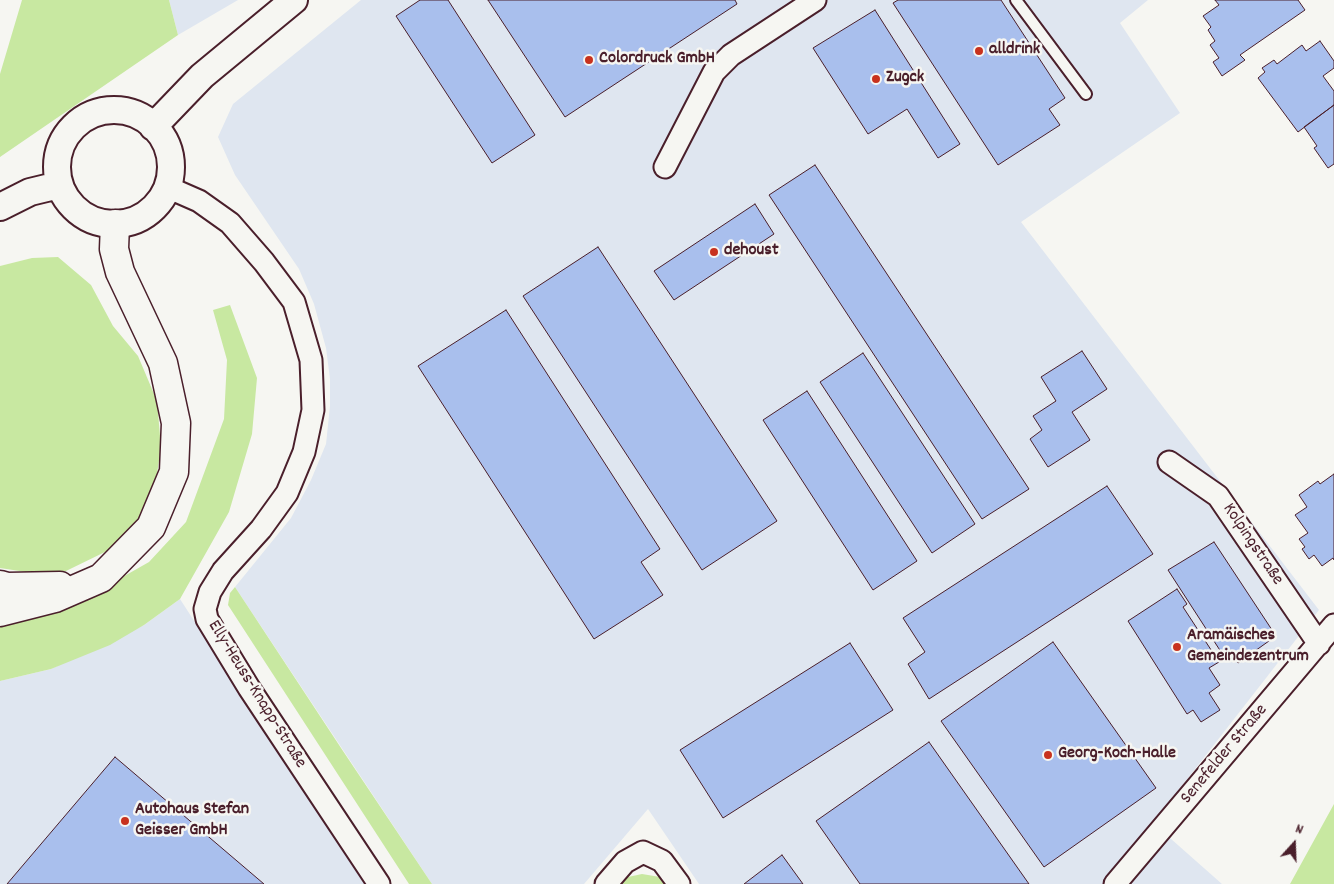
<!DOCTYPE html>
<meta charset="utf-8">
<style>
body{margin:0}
#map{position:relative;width:1334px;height:884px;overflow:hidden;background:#f6f6f2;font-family:Dekko,sans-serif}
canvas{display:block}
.north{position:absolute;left:1269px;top:819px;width:50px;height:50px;-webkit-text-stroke:4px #f6f6f2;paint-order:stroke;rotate:20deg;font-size:14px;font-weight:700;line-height:20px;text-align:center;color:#4a1f2b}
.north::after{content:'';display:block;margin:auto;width:18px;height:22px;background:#4a1f2b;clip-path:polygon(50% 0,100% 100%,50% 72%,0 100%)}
</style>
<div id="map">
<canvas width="1334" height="884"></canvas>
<div class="north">N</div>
</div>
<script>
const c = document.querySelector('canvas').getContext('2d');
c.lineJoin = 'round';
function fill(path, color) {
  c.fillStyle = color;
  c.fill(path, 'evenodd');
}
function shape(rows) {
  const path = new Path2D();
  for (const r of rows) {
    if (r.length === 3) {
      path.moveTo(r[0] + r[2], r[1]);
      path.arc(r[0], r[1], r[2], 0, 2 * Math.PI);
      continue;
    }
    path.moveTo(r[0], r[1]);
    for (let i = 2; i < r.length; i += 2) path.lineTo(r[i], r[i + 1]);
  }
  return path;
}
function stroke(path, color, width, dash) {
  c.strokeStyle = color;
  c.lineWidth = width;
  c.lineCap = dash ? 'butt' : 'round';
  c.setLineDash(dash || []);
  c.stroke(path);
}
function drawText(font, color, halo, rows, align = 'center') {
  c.font = font + ' Dekko,sans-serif';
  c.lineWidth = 5;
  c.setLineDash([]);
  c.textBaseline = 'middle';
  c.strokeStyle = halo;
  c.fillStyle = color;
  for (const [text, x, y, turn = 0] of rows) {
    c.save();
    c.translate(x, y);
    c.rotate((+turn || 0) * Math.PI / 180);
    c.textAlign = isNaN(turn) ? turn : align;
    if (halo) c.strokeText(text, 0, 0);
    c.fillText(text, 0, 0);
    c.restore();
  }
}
fill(shape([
 [169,0,238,0,178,35],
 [361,0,1148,0,1120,23,1180,113,1021,222,1319,610,1153,823,1222,884,699,884,648,809,584,884,432,884,235,587,291,518,311,480,326,444,330,406,330,379,326,348,314,304,299,269,235,175,218,137,233,104],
 [180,599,321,818,366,884,0,884,0,681,51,669,144,625]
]), '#dfe6f0');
fill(shape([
 [22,0,169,0,178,35,0,157,0,74],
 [58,257,91,285,113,326,138,356,157,401,161,447,155,487,139,524,107,551,66,571,26,572,0,568,0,266,32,258],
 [230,305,257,378,252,434,229,512,180,599,144,625,110,645,51,669,0,681,0,620,91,595,149,562,186,522,224,419,227,360,213,310],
 [235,587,343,751,432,884,409,884,228,605,230,593],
 [1334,804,1334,884,1290,884],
 [642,874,660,877,669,884,619,884,628,877]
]), '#c8e8a1');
const building = shape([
 [420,0,448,0,535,135,492,163,396,16,420,0],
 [488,0,735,0,737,4,565,117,488,0],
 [898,0,1001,0,1065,98,1049,109,1060,125,998,165,893,3,898,0],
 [1215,0,1298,0,1305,10,1240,55,1245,60,1222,76,1213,62,1219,58,1210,45,1215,41,1208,30,1211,27,1203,16,1219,5,1215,0],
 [875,10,960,144,938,158,907,109,868,134,813,48,875,10],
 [1320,41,1334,61,1334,68,1323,76,1334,91,1334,105,1298,132,1258,78,1265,72,1262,68,1274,60,1277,64,1302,45,1306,51,1320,41],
 [1334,105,1334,164,1328,168,1314,148,1317,146,1304,127,1334,105],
 [815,165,1029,489,982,519,769,195,815,165],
 [755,204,774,234,674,300,654,271,755,204],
 [598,247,777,521,702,570,523,296,598,247],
 [506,310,660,549,641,562,663,595,594,639,418,366,506,310],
 [1082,351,1107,389,1072,412,1090,440,1048,467,1030,439,1042,430,1033,416,1056,401,1041,377,1082,351],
 [863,353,975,524,932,553,820,382,863,353],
 [807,391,917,561,873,590,763,420,807,391],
 [1334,474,1334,560,1333,558,1322,566,1314,555,1309,559,1302,549,1305,547,1299,539,1308,533,1295,515,1307,507,1299,495,1318,481,1320,484,1334,474],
 [1107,486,1153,554,929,699,908,664,925,652,903,618,1107,486],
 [1214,542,1276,636,1238,663,1231,650,1223,655,1168,570,1214,542],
 [1177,589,1187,604,1183,607,1219,662,1209,668,1220,685,1209,693,1220,710,1201,722,1193,710,1187,714,1128,621,1177,589],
 [1053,642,1156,788,1044,867,941,721,1053,642],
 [850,643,893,710,723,818,680,750,850,643],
 [929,742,1029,884,860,884,816,821,929,742],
 [115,757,264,884,7,884,115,757],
 [782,855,803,884,744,884,782,855]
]);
fill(building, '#a9bfed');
stroke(building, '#4a1f2b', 1);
const service = shape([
 [1016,0,1086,94]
]);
const minor = shape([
 [665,167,714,72,731,55,815,0],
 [167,187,199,201,230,223,264,262,294,302,311,360,313,410,304,452,287,493,261,529,223,571,210,592,205,609,207,619,249,688,379,884],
 [1169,462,1218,496,1319,644],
 [606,884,625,862,643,852,662,861,679,884],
 [1115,884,1334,625]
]);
const tertiary = shape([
 [114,167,57],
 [153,127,202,76,294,0],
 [0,207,30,192,59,185]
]);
const primary = shape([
 [0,585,7,587,60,586],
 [0,612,55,598,101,578,151,527,174,472,176,423,163,363,120,272,114,249,115,224]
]);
stroke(service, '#4a1f2b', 14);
stroke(minor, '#4a1f2b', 25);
stroke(tertiary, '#4a1f2b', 30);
stroke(primary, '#4a1f2b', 31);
stroke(service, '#f6f6f2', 10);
stroke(minor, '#f6f6f2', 21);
stroke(tertiary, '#f6f6f2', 26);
stroke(primary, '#f6f6f2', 28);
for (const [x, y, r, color] of [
 [979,51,5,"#c8321e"],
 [589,60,5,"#c8321e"],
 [876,79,5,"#c8321e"],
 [714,252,5,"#c8321e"],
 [1177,647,5,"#c8321e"],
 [1048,755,5,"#c8321e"],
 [125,821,5,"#c8321e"]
]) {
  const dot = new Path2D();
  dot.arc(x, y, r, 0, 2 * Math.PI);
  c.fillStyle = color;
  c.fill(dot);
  stroke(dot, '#f6f6f2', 2);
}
drawText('bold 18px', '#4a1f2b', '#f6f6f2', [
 ["alldrink",989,51],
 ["Colordruck GmbH",599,60],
 ["Zugck",886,79],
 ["dehoust",724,252],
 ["Aramäisches",1187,637],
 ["Gemeindezentrum",1187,658],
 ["Georg-Koch-Halle",1058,755],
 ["Autohaus Stefan",135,811],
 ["Geisser GmbH",135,832]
], 'left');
drawText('18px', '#4a1f2b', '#f6f6f2', [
 ["Kolpingstraße",1252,545,56],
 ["Elly-Heuss-Knapp-Straße",256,695,58],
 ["Senefelder Straße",1225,755,-50]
]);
</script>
